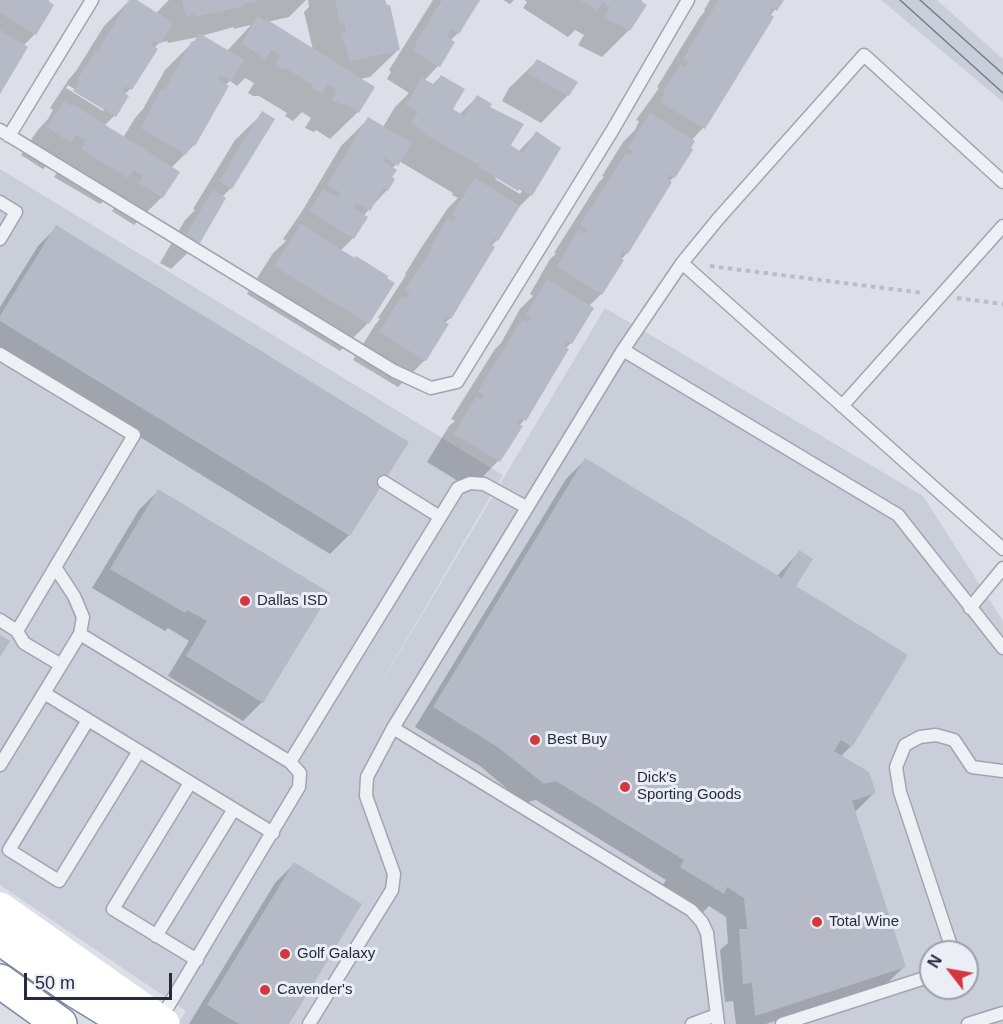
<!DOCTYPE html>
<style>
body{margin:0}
#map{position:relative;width:1003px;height:1024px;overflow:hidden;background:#dcdfe7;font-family:Arial,sans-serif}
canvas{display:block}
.north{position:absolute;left:919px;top:940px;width:60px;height:60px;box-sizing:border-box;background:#ebeef5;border:2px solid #9ca0ac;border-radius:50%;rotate:301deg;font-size:16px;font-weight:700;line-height:24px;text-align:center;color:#252b3e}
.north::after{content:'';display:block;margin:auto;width:21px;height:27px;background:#d53740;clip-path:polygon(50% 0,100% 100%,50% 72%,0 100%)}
.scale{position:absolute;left:24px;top:973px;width:148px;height:27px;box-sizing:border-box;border:3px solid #252b3e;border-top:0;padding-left:8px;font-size:18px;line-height:21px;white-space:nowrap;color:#252b3e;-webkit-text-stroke:4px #ebeef5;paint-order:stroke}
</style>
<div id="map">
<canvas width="1003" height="1024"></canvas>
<div class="north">N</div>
<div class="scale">50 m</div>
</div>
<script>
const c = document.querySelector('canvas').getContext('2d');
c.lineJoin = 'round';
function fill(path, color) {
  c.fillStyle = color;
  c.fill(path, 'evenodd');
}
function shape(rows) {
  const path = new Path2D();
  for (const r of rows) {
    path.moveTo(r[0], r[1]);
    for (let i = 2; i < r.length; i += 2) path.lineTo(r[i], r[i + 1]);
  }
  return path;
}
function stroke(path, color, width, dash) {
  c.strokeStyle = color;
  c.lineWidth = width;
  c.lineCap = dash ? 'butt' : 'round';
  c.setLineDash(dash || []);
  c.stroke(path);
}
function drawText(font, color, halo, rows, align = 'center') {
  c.font = font + ' Arial,sans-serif';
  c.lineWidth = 6;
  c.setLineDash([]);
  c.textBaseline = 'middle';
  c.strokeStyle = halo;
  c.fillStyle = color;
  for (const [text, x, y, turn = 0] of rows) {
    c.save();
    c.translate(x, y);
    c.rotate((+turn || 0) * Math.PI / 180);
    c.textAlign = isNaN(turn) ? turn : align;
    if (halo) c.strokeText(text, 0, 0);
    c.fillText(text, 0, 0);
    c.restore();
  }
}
fill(shape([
 [881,0,937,0,1003,59,1003,102],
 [0,169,503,475,355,727,605,308,923,496,1003,621,1003,1024,178,1024,186,1011,0,885],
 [931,952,967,952,967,988,931,988]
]), '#c9ced9');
fill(shape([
 [0,0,49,0,35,34,23,46,0,91],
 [130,0,134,0,156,13,169,0,306,0,289,17,267,22,313,50,304,12,309,7,308,0,384,0,398,50,370,77,360,79,358,112,330,139,316,130,314,132,305,128,311,118,302,112,293,121,285,116,287,113,259,96,253,96,248,93,254,83,245,78,237,86,230,81,225,85,194,145,171,168,178,172,162,197,134,225,112,211,117,204,107,198,100,204,54,177,59,169,49,163,43,169,21,155,37,131,48,119,53,110,50,108,69,79,76,71,104,26],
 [251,25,227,51,201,36,234,27,234,29],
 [198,37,165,70,143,109,135,118,123,138,104,126,114,116,124,95,130,89,154,48,159,43,167,41,168,43],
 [68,85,105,108,103,111,66,88],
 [433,0,479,0,458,33,450,41,453,43,438,66,424,81,432,85,441,76,450,110,459,115,477,97,488,107,509,146,518,152,536,133,531,195,515,211,497,240,491,246,450,318,445,323,425,360,398,387,353,360,375,325,380,319,378,318,406,275,405,274,421,248,448,208,458,198,452,195,453,193,399,161,392,169,387,190,363,216,353,238,341,250,386,276,385,278,393,283,368,323,340,351,247,294,273,253,286,241,283,239,301,213,341,146,369,118,383,127,395,107,409,93,387,79,391,72,389,70],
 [498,176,522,191,520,194,495,179],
 [503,0,514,0,510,4],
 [525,0,642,0,629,30,602,57,578,45,584,35,575,30,568,37,523,8,527,2],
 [710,0,782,0,770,16,772,17,703,128,691,141,674,177,669,182,670,183,627,253,621,260,601,294,589,306,571,343,565,349,524,420,519,426,521,427,498,461,471,489,427,462,449,426,455,421,451,419,495,349,501,343,520,309,533,296,530,294,550,259,556,254,554,253,599,182,604,177,602,176,623,142,635,130,639,121,636,120,659,88,657,87,700,17,705,11,704,10],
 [537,61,568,95,541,123,502,101,509,88],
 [263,113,231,188,221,198,199,242,171,269,160,263,185,220,195,210,193,209,235,140],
 [57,227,406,442,349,535,330,554,0,351,0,307,38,246],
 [585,460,777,576,799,552,794,587,851,746,840,757,874,793,854,813,905,966,885,985,766,1024,736,1024,733,1001,725,1002,720,950,728,943,726,917,709,906,703,912,662,886,666,880,536,800,524,803,480,766,415,727,566,479],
 [158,491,262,702,243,721,168,676,189,641,168,628,165,631,92,588,139,510],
 [294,864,288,1024,189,1024,275,883]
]), '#0003');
fill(shape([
 [0,0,47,0,54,5,36,35,0,13],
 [129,0,137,0,173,23,160,44,154,40,151,44,158,49,132,90,126,86,122,91,129,96,116,117,73,91,79,82,77,80,96,50,98,51],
 [182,0,256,0,256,1,243,4,244,6,195,17,194,14,186,17],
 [335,0,385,0,387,5,390,5,400,50,350,61,341,33,346,32,344,23,340,24],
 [442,0,480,0,459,34,452,29,447,37,455,42,440,67,413,51,417,44,415,43],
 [580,0,639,0,647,5,630,31,604,17,610,7,602,2,597,10],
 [719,0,784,0,777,11,772,8,769,13,774,17,705,129,660,102,665,93,663,92,681,64,685,67,689,62,683,59],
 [258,16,265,21,266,19,375,87,359,113,344,103,343,105,332,100,337,90,328,84,322,94,312,88,313,85,287,69,281,69,275,65,280,55,271,50,265,59,242,43],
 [0,30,28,47,0,94],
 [199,33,244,60,231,81,221,75,218,79,229,86,195,146,192,144,186,155,141,128,162,88,165,90,192,41,194,42],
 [537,59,578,82,569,96,528,73],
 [441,75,465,89,453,109,464,116,477,95,492,104,490,107,524,124,511,145,523,153,536,131,561,148,532,196,520,188,518,191,478,167,479,165,420,131,421,129,411,123,418,112,406,105,422,78,435,85],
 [64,101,71,106,72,104,180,172,163,198,139,183,143,176,134,170,128,178,81,149,86,141,76,135,71,143,47,127],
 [262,111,275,119,232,189,219,181],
 [650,113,695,141,691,148,693,150,675,178,669,174,667,179,672,182,628,254,623,251,619,257,624,260,602,295,557,266,578,230,584,234,587,229,580,225,626,153,631,156,634,151,628,148],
 [368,117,412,143,398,166,385,158,383,161,397,170,392,177,395,179,388,191,384,188,370,211,357,203,353,208,368,217,354,239,309,211,323,189,338,198,341,193,327,185],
 [475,178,520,206,498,241,494,238,490,244,495,247,451,319,446,316,443,321,449,324,426,361,379,332,402,296,407,299,410,294,404,290,433,248,431,246,448,218,453,221,456,217,452,214],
 [213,190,226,198,200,243,186,235],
 [301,224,354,258,356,256,388,276,387,278,395,283,369,324,274,266],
 [56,225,409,442,350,536,0,321,0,316],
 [547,279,594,308,572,344,567,341,564,346,569,349,526,421,520,418,517,423,523,426,500,462,454,434,476,397,481,400,484,394,478,391,522,320,528,323,531,318,526,315],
 [585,458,782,578,799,550,813,559,796,586,908,655,852,747,841,740,834,751,869,772,876,793,852,801,906,967,755,1016,752,983,743,984,739,929,747,929,744,898,727,887,724,894,680,867,684,860,556,781,544,784,499,748,433,707],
 [158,489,330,593,263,703,186,656,207,621,187,610,185,613,110,569],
 [0,635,10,641,0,657],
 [294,862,362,904,289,1024,239,1024,207,1005]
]), '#b6bac7');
const lane = shape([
 [0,130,394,371,431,388,457,382,612,131,688,0],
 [9,136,92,0],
 [0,202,16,212,0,239],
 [682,263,1003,549],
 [623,350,682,263,718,219,864,55,1003,182],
 [0,354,134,435,17,631],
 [842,406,1003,226],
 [384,482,440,517],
 [970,608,1003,568],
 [0,620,17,631,24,643,61,665],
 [80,634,290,762,300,773,299,787,160,1020],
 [44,693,273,833],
 [88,720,9,850,59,881,139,751],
 [393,728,623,350,898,515,1003,648],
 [290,762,458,488,470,483,484,484,526,507],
 [0,765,80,634,83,617,74,596,55,567],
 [190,783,113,909,197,960],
 [156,936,234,809],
 [953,952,900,792,896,767,905,745,920,737,936,735,954,740,972,767,1003,771],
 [309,1024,392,890,394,874,366,796,367,777,393,728,691,910,702,922,707,933,718,1024],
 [692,1024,716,1015],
 [782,1024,931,976],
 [968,1024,1003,1013]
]);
const highway = shape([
 [0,938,76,991,130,1024],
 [0,981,60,1024]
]);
stroke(lane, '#a1a5b1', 15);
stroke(highway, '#828b9e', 36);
stroke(shape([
 [710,266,923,293],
 [957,298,1003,304]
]), '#babdc5', 4, [4.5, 4.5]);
stroke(lane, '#eef0f5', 12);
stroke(shape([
 [0,909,163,1024]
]), '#fff', 33);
stroke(highway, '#fff', 33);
stroke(shape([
 [900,0,1003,93],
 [920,0,1003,74]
]), '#747c91', 1.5);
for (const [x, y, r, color] of [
 [245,601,6,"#d53740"],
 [535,740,6,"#d53740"],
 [625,787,6,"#d53740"],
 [817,922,6,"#d53740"],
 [285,954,6,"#d53740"],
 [265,990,6,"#d53740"]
]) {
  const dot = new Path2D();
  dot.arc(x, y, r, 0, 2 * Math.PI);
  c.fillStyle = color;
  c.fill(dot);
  stroke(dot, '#ebeef5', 2);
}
drawText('15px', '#252b3e', '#ebeef5', [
 ["Dallas ISD",257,601],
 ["Best Buy",547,740],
 ["Dick's",637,778],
 ["Sporting Goods",637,795],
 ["Total Wine",829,922],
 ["Golf Galaxy",297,954],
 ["Cavender's",277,990]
], 'left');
</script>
